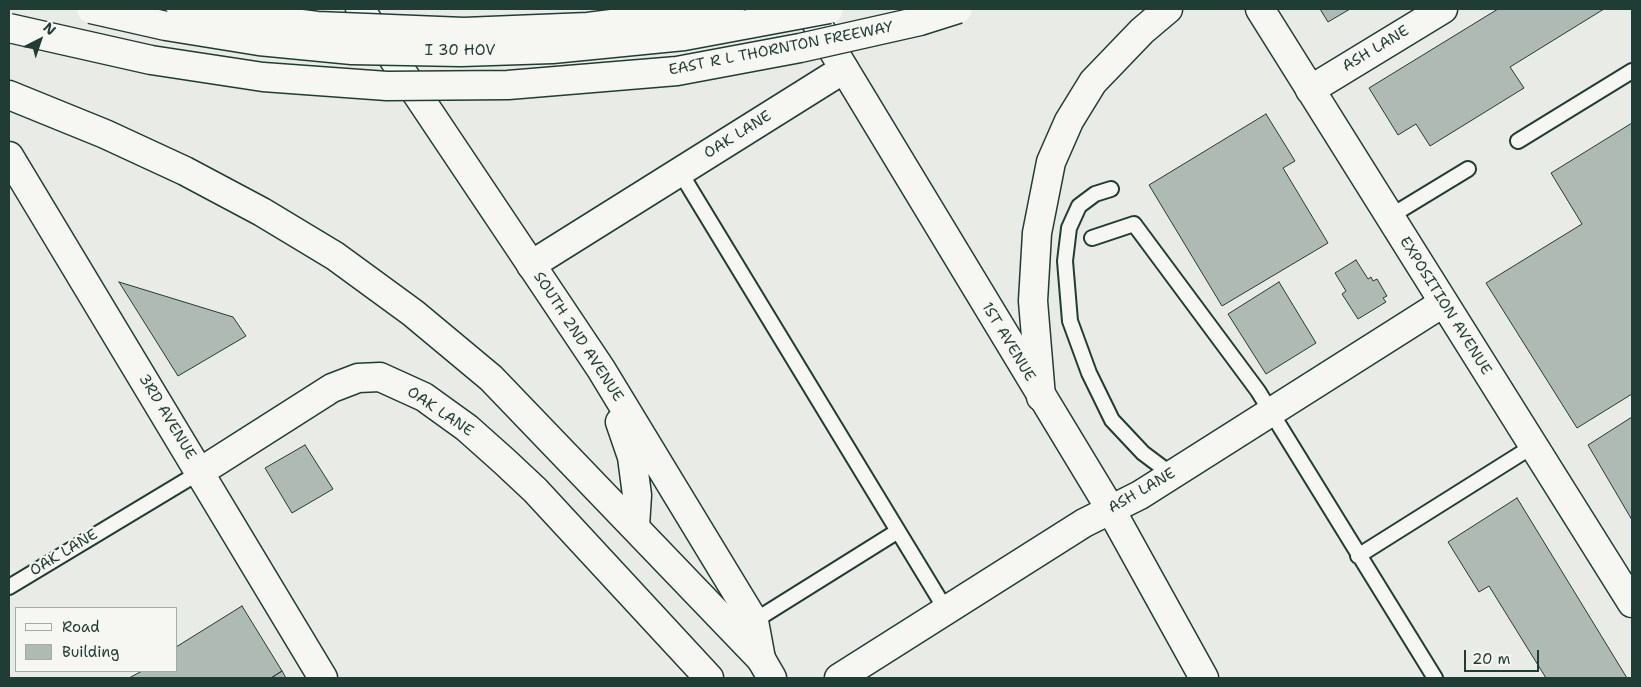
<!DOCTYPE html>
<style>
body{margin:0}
#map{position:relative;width:1641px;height:687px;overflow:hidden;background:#e9ebe7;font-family:"Shantell Sans",sans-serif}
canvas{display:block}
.frame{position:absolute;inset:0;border:10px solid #1f3d34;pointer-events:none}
.legend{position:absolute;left:15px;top:607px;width:162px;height:65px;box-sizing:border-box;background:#f6f6f2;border:1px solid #a0aca6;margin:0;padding:6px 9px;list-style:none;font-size:15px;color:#1f3d34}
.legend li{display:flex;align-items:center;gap:10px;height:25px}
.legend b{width:25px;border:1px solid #a0aca6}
.north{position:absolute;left:15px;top:15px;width:50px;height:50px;-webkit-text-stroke:4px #f6f6f2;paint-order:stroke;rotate:41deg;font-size:14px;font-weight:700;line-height:20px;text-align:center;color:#1f3d34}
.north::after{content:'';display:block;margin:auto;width:18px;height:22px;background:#1f3d34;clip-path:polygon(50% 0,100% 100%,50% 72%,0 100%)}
.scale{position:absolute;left:1464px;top:650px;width:75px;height:22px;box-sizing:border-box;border:2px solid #1f3d34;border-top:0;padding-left:6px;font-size:15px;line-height:18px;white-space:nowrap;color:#1f3d34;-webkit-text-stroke:4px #f6f6f2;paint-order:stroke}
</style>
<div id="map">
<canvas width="1641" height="687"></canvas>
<div class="frame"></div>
<ul class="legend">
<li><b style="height:6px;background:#f6f6f2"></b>Road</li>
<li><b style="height:14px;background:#b0bab5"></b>Building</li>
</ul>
<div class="north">N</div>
<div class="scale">20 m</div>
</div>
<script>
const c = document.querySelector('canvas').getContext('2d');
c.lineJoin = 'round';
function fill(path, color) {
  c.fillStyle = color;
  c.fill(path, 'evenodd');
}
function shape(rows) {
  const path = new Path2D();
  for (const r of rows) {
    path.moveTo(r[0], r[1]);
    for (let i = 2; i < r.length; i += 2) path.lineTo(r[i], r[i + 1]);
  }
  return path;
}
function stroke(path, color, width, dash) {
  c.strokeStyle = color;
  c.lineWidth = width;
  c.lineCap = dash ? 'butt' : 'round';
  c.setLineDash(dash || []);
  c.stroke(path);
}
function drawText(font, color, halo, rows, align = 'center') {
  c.font = font + ' "Shantell Sans",sans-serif';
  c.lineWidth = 4.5;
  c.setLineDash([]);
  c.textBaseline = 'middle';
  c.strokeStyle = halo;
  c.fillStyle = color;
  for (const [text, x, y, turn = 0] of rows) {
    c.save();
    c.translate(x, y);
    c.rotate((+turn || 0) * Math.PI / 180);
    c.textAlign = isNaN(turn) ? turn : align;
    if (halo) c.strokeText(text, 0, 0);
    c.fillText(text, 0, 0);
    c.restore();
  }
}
const building = shape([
 [1320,9,1350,9,1328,22,1320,9],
 [1498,9,1604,9,1510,67,1524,88,1430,146,1416,124,1398,135,1369,88,1498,9],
 [1266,114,1295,161,1283,168,1328,243,1222,306,1149,185,1266,114],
 [1632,123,1632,394,1577,428,1486,283,1582,224,1551,173,1632,123],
 [1356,260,1368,279,1371,277,1373,281,1377,279,1387,296,1383,298,1386,302,1358,319,1342,294,1346,291,1335,273,1356,260],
 [119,282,233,317,246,336,178,376,119,282],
 [1279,282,1316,343,1266,374,1228,314,1279,282],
 [1632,417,1632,520,1588,445,1632,417],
 [305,445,333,489,292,513,265,468,305,445],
 [1517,498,1627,678,1546,678,1489,586,1479,592,1448,542,1517,498],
 [242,606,282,671,271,678,129,678,142,671,176,671,176,647,242,606],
 [282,671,286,678,271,678,282,671]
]);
fill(building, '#b0bab5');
stroke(building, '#1f3d34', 1);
const service = shape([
 [1518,141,1632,71],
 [680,172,946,610],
 [1111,189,1095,194,1079,206,1069,228,1065,261,1070,321,1089,373,1112,420,1143,453,1171,474],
 [1389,217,1468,169],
 [1092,238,1134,224,1258,391,1435,678],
 [1358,556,1533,446],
 [9,587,200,472],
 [754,621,898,531]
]);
const minor = shape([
 [1310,90,1443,9],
 [9,156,323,678],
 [531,265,844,69],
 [200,472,332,388,358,378,380,377,424,397,467,428,504,461,535,490,709,678],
 [839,678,1084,523,1140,495,1443,303]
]);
const secondary = shape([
 [360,9,601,369,754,621,761,659],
 [1260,9,1632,603],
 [620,422,632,457,637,495,635,526]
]);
const primary = shape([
 [808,9,1111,510,1204,678],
 [761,659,772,678]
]);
const motorway = shape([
 [9,95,105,134,185,171,262,212,335,256,413,313,491,378,761,659],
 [1041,397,1033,301,1037,233,1051,162,1069,121,1093,82,1142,31,1168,9]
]);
stroke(service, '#1f3d34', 18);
stroke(minor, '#1f3d34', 31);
stroke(secondary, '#1f3d34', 31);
stroke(primary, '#1f3d34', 31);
stroke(motorway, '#1f3d34', 31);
stroke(service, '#f6f6f2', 14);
stroke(minor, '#f6f6f2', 28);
stroke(secondary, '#f6f6f2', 28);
stroke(primary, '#f6f6f2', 28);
stroke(motorway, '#f6f6f2', 28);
const motorwayBridge = shape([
 [91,9,166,26,259,41,352,50,461,52,552,49,684,36,829,9],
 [181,9,317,26,464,32,588,27,730,9],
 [9,28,151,60,263,77,387,86,508,85,677,71,800,48,920,21,958,9]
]);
stroke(motorwayBridge, '#1f3d34', 31, []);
stroke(motorwayBridge, '#f6f6f2', 28);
drawText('15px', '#1f3d34', '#f6f6f2', [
 ["EAST R L THORNTON FREEWAY",781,49,-11],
 ["ASH LANE",1376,49,-31],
 ["I 30 HOV",460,51],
 ["OAK LANE",738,135,-32],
 ["EXPOSITION AVENUE",1445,306,58],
 ["SOUTH 2ND AVENUE",578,337,57],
 ["1ST AVENUE",1008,342,59],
 ["OAK LANE",440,412,34],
 ["3RD AVENUE",167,417,59],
 ["ASH LANE",1142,491,-30],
 ["OAK LANE",64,553,-31]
]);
</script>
